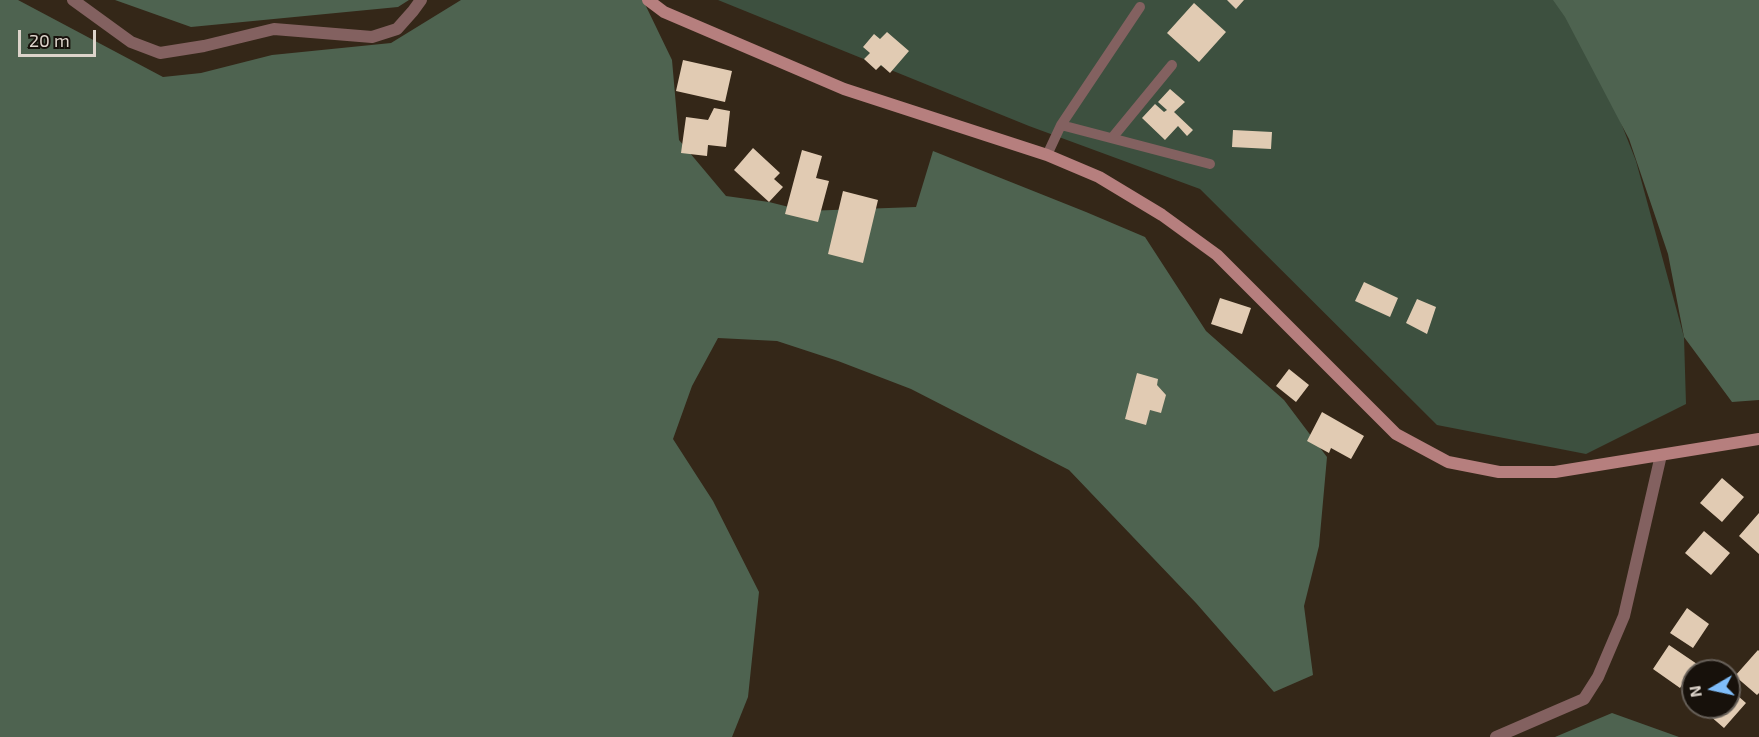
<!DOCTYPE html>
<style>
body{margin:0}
#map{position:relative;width:1759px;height:737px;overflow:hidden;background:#342718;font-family:"Exo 2",sans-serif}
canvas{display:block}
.north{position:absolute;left:1681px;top:659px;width:60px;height:60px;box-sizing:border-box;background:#17110b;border:2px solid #665f58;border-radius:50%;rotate:261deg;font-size:16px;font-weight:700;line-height:24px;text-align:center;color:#ddd4cb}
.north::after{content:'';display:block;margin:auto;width:21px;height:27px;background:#7fbdfa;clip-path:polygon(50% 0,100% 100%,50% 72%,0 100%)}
.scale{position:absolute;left:18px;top:30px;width:78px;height:27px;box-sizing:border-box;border:3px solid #ddd4cb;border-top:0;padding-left:8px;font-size:18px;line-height:21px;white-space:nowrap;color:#ddd4cb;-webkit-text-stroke:4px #17110b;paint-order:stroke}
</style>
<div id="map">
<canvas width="1759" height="737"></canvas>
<div class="north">N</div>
<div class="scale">20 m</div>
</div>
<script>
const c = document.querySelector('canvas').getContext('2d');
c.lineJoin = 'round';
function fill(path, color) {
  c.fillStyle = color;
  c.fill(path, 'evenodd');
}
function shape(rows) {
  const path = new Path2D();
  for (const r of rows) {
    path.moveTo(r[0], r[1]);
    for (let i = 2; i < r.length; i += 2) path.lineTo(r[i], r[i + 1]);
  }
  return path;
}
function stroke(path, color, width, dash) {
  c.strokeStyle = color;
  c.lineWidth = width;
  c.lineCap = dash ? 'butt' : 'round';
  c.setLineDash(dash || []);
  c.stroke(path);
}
fill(shape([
 [718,0,1555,0,1594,54,1636,161,1684,337,1686,404,1586,454,1437,425,1200,189,1029,126]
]), '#3d503f');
fill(shape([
 [0,0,18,0,163,77,201,73,272,55,391,43,461,0,643,0,672,60,679,140,726,196,769,202,805,211,916,207,933,151,1086,212,1145,237,1206,331,1284,400,1327,457,1319,546,1304,606,1313,675,1274,692,1196,603,1069,470,911,389,838,361,777,341,718,338,692,386,673,439,713,501,759,592,748,697,732,737,0,737],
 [115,0,409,0,398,7,191,27],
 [1553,0,1759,0,1759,400,1732,402,1684,337,1668,254,1629,139,1565,17],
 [1612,713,1679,737,1555,737]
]), '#4e6350');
fill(shape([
 [1227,0,1244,0,1236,9],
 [1194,3,1226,32,1199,62,1167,33],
 [887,32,909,51,890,73,881,65,876,70,864,59,870,53,863,47,874,34,880,39],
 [683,60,732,71,725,102,676,91],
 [1170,89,1185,102,1174,112,1193,130,1187,136,1178,126,1165,140,1142,118,1155,104,1164,112,1167,110,1158,102],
 [714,108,730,111,726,147,708,145,707,156,681,153,686,117,708,120],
 [1233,130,1272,132,1271,149,1232,147],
 [753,148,780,173,774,179,783,187,769,202,734,170],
 [802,150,822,156,816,178,829,181,818,222,785,214],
 [843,191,878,200,863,263,828,254],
 [1364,282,1398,298,1390,317,1355,301],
 [1220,298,1251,308,1242,334,1211,324],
 [1417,299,1436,307,1427,334,1406,323],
 [1289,369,1309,385,1296,402,1276,386],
 [1137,373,1158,379,1157,385,1166,395,1161,413,1150,410,1146,425,1125,419],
 [1322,412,1364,436,1351,459,1331,448,1329,453,1307,441],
 [1722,478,1744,497,1722,522,1700,503],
 [1759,513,1759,554,1739,536],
 [1704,531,1730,553,1711,575,1685,553],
 [1687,608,1709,624,1693,648,1670,633],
 [1669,645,1697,664,1680,688,1653,669],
 [1758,650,1759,651,1759,693,1757,695,1735,676],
 [1729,688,1746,703,1724,728,1702,709,1704,707,1729,707]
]), '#e1cbb3');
stroke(shape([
 [1061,125,1140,7],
 [1112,138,1172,65],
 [1047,155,1061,125,1210,164]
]), '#836160', 10);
stroke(shape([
 [73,0,131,42,160,53,204,46,274,29,372,37,397,29,413,11,421,0],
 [1496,737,1584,699,1598,677,1624,616,1661,455]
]), '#836160', 12);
stroke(shape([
 [648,0,664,12,844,89,1047,155,1099,177,1162,215,1217,255,1396,434,1448,462,1499,472,1555,472,1759,439]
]), '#b67f7e', 12);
</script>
